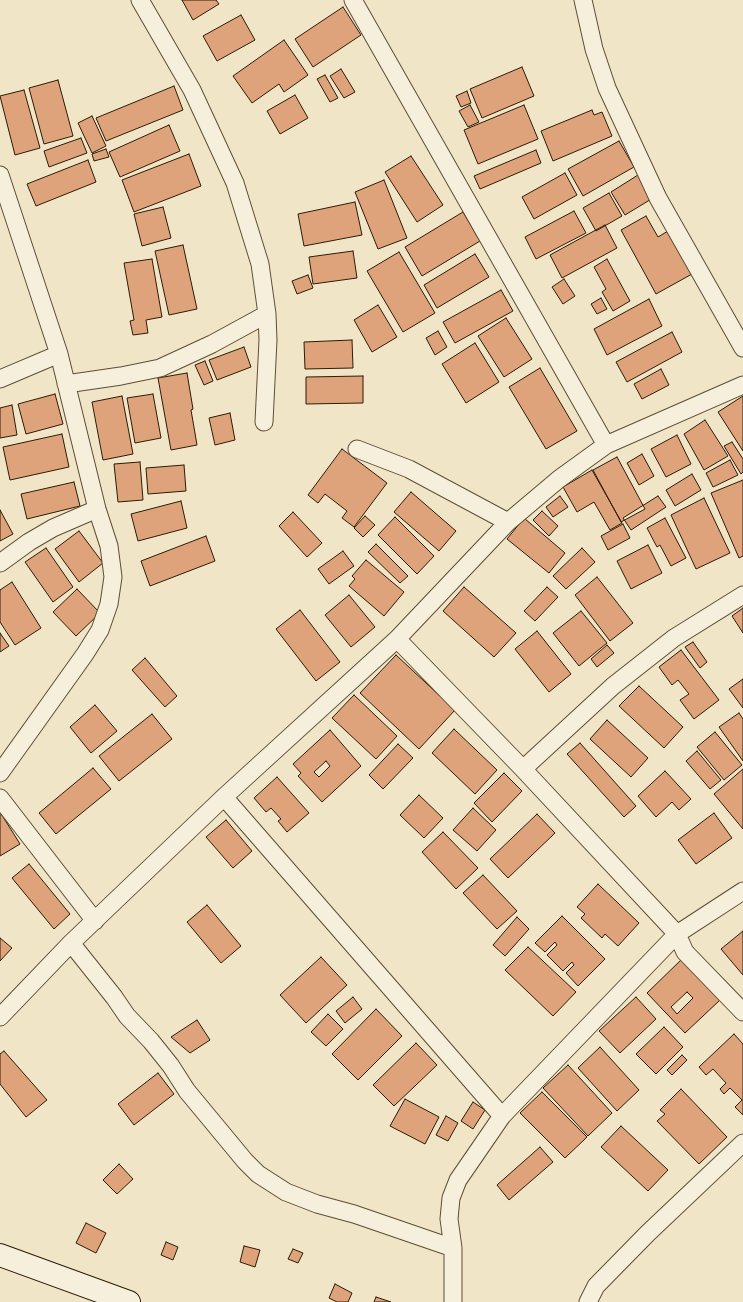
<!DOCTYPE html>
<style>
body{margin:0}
canvas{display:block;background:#f0e6c7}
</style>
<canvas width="743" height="1302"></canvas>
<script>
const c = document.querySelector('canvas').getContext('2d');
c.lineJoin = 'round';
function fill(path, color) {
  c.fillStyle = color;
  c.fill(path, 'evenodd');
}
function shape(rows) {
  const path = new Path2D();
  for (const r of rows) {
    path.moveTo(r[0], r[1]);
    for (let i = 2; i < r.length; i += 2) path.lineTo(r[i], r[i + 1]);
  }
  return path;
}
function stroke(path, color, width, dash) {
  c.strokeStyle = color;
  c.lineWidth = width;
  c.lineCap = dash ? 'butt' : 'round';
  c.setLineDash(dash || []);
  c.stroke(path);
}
const building = shape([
 [182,0,216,0,219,4,193,20,182,0],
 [343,7,361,35,313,67,295,39,343,7],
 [241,15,255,40,217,61,203,36,241,15],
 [284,40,308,75,284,92,279,84,252,103,233,76,284,40],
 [522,67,534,96,482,118,470,89,522,67],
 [341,69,355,92,344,98,330,76,341,69],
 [325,75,338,98,330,102,317,79,325,75],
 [58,80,73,136,44,144,29,88,58,80],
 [174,86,183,110,106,141,96,118,174,86],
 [24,90,40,148,15,155,0,96,24,90],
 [467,91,471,103,461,107,456,96,467,91],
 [295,95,308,118,280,134,267,111,295,95],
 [470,105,479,122,468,127,459,111,470,105],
 [524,105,538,139,478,164,464,130,524,105],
 [592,110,594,115,602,112,612,136,553,161,541,131,592,110],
 [92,116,106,146,92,153,78,123,92,116],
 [169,125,180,151,120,177,109,152,169,125],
 [81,138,87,153,49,167,44,151,81,138],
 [619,141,634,167,583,196,568,169,619,141],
 [106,149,109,157,94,161,92,154,106,149],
 [536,150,541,163,480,189,474,176,536,150],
 [189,154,201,186,134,212,122,180,189,154],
 [411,156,443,205,417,222,385,172,411,156],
 [88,160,96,182,36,206,27,184,88,160],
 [565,173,577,195,534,219,522,197,565,173],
 [638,175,653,198,625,215,611,192,638,175],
 [384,180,407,238,378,249,355,192,384,180],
 [609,193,622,216,596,231,583,208,609,193],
 [355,202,362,235,304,246,298,214,355,202],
 [163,207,171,238,142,246,134,214,163,207],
 [574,211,586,233,536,259,525,237,574,211],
 [463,212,480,241,422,276,405,247,463,212],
 [646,216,658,237,668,231,692,274,656,294,621,230,646,216],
 [605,225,617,248,562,278,550,255,605,225],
 [183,245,197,309,169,315,155,251,183,245],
 [353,251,357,278,313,284,309,257,353,251],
 [399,252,435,313,403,332,367,271,399,252],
 [475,254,489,277,437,308,424,285,475,254],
 [152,259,162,317,146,320,148,333,133,335,130,321,134,320,124,263,152,259],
 [607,259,630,301,613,311,602,292,606,289,594,267,607,259],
 [308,275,313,288,297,294,292,281,308,275],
 [564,279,575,296,563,304,552,287,564,279],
 [501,290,513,311,455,343,443,322,501,290],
 [601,298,607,309,597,314,591,304,601,298],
 [649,299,662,326,607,355,594,329,649,299],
 [378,305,397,337,372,352,354,320,378,305],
 [506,318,532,359,504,377,478,336,506,318],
 [438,331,447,347,435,355,426,338,438,331],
 [672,332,682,352,627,382,616,362,672,332],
 [352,340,353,368,305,369,304,342,352,340],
 [475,343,499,382,466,403,442,364,475,343],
 [244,347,251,367,217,380,209,360,244,347],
 [205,361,213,381,204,385,195,365,205,361],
 [540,368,577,431,546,449,509,387,540,368],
 [661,369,669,385,642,399,634,384,661,369],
 [187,373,193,409,191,410,197,445,171,450,158,378,187,373],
 [363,376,363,403,306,404,306,377,363,376],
 [55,394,63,424,26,434,18,404,55,394],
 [153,394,161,438,135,443,127,398,153,394],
 [122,396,133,454,103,460,92,402,122,396],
 [743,396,743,451,718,412,743,396],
 [12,405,17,435,0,438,0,408,12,405],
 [230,413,235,440,215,445,209,418,230,413],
 [705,420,728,456,704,470,684,434,705,420],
 [62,434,69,467,10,480,3,447,62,434],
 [677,435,691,464,666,477,651,449,677,435],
 [732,442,743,459,743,472,741,474,724,446,732,442],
 [342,449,387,483,354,527,342,518,347,511,325,494,318,503,308,495,342,449],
 [642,454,654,476,639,485,627,463,642,454],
 [617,457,645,509,621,522,593,470,617,457],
 [730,460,738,475,713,487,706,473,730,460],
 [140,462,143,500,118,502,114,464,140,462],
 [184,465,186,491,148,494,146,468,184,465],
 [592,470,622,523,610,530,594,502,577,512,563,487,592,470],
 [692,474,701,490,675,506,666,490,692,474],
 [743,480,743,556,739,558,711,493,743,480],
 [74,482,80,506,27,519,21,494,74,482],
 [411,492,456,531,439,551,394,512,411,492],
 [560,496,568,507,553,517,546,507,560,496],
 [658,496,666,507,631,530,623,518,658,496],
 [704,498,730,553,696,569,671,515,704,498],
 [181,501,187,528,138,541,131,514,181,501],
 [0,510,13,534,0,541,0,510],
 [542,511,558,526,549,536,533,520,542,511],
 [293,512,322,543,307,557,279,526,293,512],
 [365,516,375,525,363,537,354,528,365,516],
 [395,517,434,556,417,574,378,535,395,517],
 [524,518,565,553,549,573,507,539,524,518],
 [665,518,686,558,671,566,660,545,657,547,647,528,665,518],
 [623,524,630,538,608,550,601,536,623,524],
 [79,531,103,563,79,582,55,549,79,531],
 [206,536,215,561,150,586,141,561,206,536],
 [376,544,408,576,400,583,368,552,376,544],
 [648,545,662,573,631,589,617,561,648,545],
 [46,548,73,587,53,602,25,562,46,548],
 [582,548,595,562,566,589,553,576,582,548],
 [343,551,354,566,329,584,318,569,343,551],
 [366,560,404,592,384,616,349,586,355,579,352,576,366,560],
 [597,577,633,623,610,641,575,595,597,577],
 [12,582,41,628,15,645,0,622,0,590,12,582],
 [464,587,516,633,494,657,443,611,464,587],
 [547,587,558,597,535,621,524,611,547,587],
 [77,589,100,613,76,636,53,612,77,589],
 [349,595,375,627,351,647,325,615,349,595],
 [743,608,743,633,732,616,743,608],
 [300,610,340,662,316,681,276,629,300,610],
 [581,611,607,643,579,666,553,633,581,611],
 [537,631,571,674,549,692,515,649,537,631],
 [0,633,9,646,0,652,0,633],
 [693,642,707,662,700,668,685,647,693,642],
 [607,645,614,653,597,667,591,659,607,645],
 [681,650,719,700,694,719,680,700,689,694,678,680,672,685,659,667,681,650],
 [396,655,455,710,419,749,360,693,396,655],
 [145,658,177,696,165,707,132,670,145,658],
 [743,679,743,708,729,689,743,679],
 [639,686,683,727,664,748,619,706,639,686],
 [354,695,397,736,376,759,332,718,354,695],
 [95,705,117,731,91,753,70,727,95,705],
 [739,713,743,719,743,761,719,727,739,713],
 [152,714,172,739,119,781,99,756,152,714],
 [607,720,648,758,631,777,590,739,607,720],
 [454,729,497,770,475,794,432,753,454,729],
 [330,730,361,766,322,802,298,776,301,773,293,764,330,730],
 [326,761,330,766,319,777,314,772,326,761],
 [715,732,742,765,724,780,697,747,715,732],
 [580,743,636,806,624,817,567,754,580,743],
 [398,744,413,758,383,789,369,775,398,744],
 [697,751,721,780,710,789,686,761,697,751],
 [93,768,111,789,56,834,39,813,93,768],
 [743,769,743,829,714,794,743,769],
 [665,771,691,799,679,810,672,802,656,817,638,796,665,771],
 [504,773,522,791,492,822,474,803,504,773],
 [277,777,309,813,287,832,278,821,281,819,271,808,266,812,254,798,277,777],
 [419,795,443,818,424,838,400,815,419,795],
 [473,808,496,830,477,851,453,830,473,808],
 [0,812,20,844,0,856,0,812],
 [714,813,732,838,696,864,678,840,714,813],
 [537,814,555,833,508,878,490,859,537,814],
 [226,820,252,851,233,868,206,837,226,820],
 [443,832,478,868,456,889,422,852,443,832],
 [29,864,70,914,54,929,12,878,29,864],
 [483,875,517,911,497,929,463,893,483,875],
 [598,884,639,923,618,946,605,934,602,938,581,918,585,914,577,907,598,884],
 [207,905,241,946,221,963,187,922,207,905],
 [562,916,605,959,578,986,566,973,574,965,572,962,563,971,547,955,557,945,555,942,545,952,535,943,562,916],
 [517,917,529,929,505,956,493,945,517,917],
 [743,931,743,975,721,949,743,931],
 [0,938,12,948,0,961,0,938],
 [528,947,576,992,553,1016,505,970,528,947],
 [321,957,347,985,306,1023,280,995,321,957],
 [682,959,720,1000,685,1033,647,993,682,959],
 [687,992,693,998,677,1014,671,1007,687,992],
 [353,997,362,1009,345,1023,336,1011,353,997],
 [636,997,656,1019,620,1053,599,1031,636,997],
 [376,1009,402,1036,358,1080,332,1054,376,1009],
 [328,1014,343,1029,326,1046,311,1032,328,1014],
 [197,1020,210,1040,190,1053,171,1037,197,1020],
 [664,1027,683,1047,656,1074,636,1054,664,1027],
 [734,1034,743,1044,743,1115,735,1107,742,1100,730,1088,724,1094,720,1089,726,1083,713,1069,706,1075,699,1067,734,1034],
 [416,1043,437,1065,394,1106,373,1085,416,1043],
 [600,1047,639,1090,617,1111,578,1068,600,1047],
 [4,1051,47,1100,26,1117,0,1084,0,1054,4,1051],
 [682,1055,687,1060,672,1075,667,1070,682,1055],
 [568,1065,612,1113,588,1136,543,1088,568,1065],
 [158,1073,174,1094,134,1125,118,1104,158,1073],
 [681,1089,727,1137,699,1164,657,1121,665,1114,660,1110,681,1089],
 [542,1092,587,1137,565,1158,520,1113,542,1092],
 [405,1099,439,1117,425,1144,390,1126,405,1099],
 [473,1102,485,1110,473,1129,461,1121,473,1102],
 [446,1116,458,1123,448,1141,436,1135,446,1116],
 [621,1126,668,1170,648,1191,601,1147,621,1126],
 [540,1147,553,1162,509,1200,497,1185,540,1147],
 [119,1164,133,1179,117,1194,103,1180,119,1164],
 [86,1223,106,1233,96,1253,76,1243,86,1223],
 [166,1242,178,1247,173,1260,161,1255,166,1242],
 [244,1246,260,1250,255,1267,240,1262,244,1246],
 [293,1249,303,1253,298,1263,288,1259,293,1249],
 [335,1284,352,1293,348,1302,337,1302,329,1298,335,1284],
 [376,1297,391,1302,374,1302,376,1297]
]);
fill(building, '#dfa37c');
stroke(building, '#2c1b04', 1);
const street = shape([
 [140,0,192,90,235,183,260,264,267,314,268,340,264,422],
 [353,0,606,445],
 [583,0,594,49,607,88,658,198,743,348],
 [0,175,59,354,97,509,109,546,113,577,109,604,100,630,85,654,0,773],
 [0,379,59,354],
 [66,384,121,376,160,368,212,344,267,314],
 [357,449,409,469,508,522],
 [0,563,29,542,53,528,97,509],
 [397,639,523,769,677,934,685,952,743,1012],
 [523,769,613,686,674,638,743,595],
 [224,797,502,1116],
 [0,798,95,921],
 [71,943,114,997,127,1016,151,1041,171,1066,187,1091,245,1161,258,1174,286,1192,317,1204,354,1214,453,1248],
 [0,1017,71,943,224,797,397,639,508,522,559,479,606,445,743,385],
 [453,1302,453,1248,449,1219,451,1198,458,1180,502,1116,677,934,743,891],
 [588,1302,596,1286,648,1233,743,1143]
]);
const secondary = shape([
 [0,1255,129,1302]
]);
stroke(street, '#5d4e35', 19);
stroke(secondary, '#2c1b04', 24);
stroke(street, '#f5efdb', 17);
stroke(secondary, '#f5efdb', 22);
</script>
